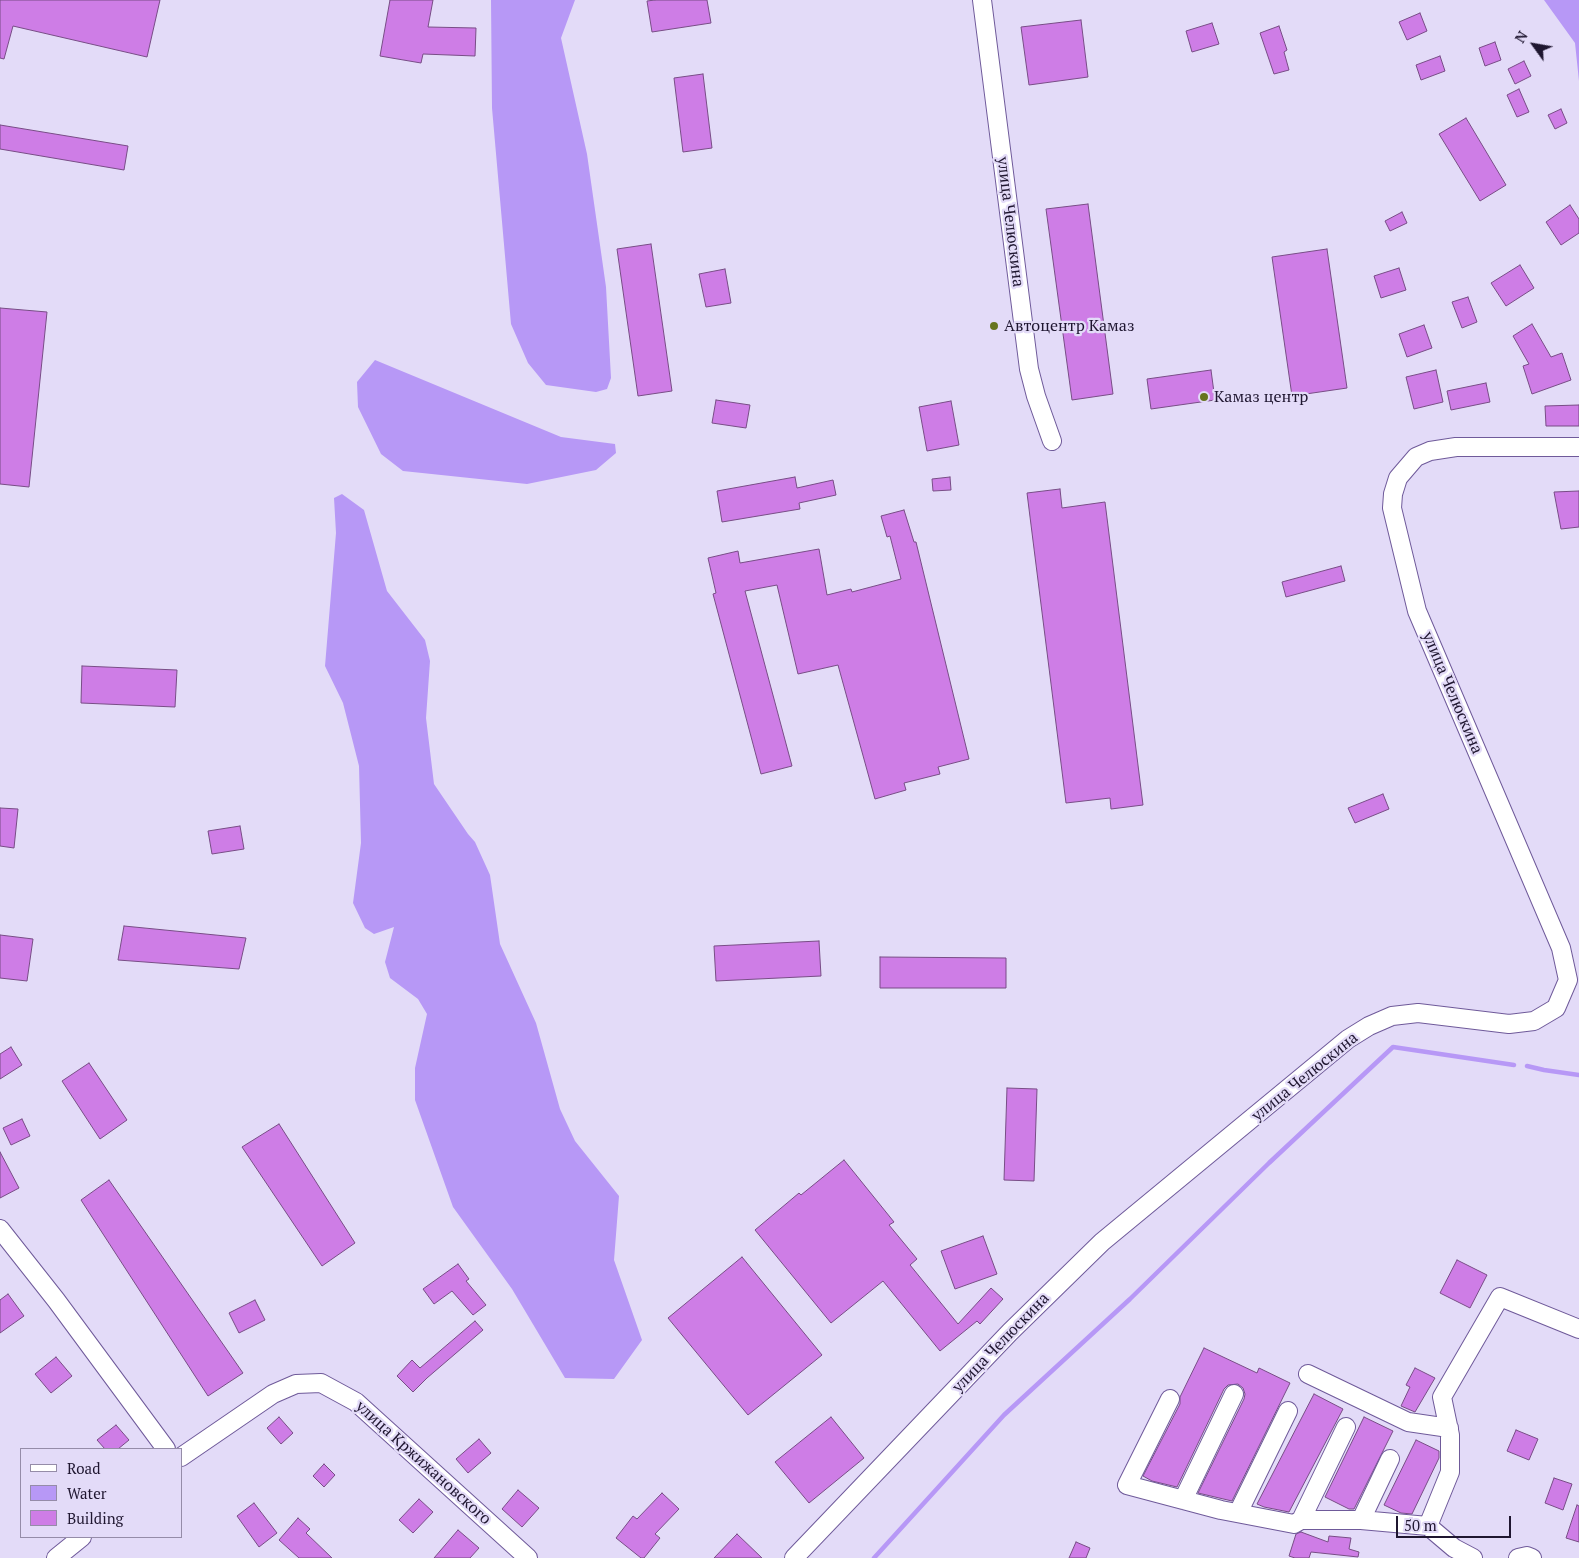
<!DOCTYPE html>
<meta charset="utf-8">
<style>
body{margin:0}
#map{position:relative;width:1579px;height:1558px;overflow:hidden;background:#e3dbf8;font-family:"PT Serif",serif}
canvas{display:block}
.legend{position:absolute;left:20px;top:1448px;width:162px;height:90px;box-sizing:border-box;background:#e3dbf8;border:1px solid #958ca8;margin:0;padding:6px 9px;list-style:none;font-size:15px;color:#1f1630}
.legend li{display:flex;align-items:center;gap:10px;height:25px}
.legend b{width:25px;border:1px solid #958ca8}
.north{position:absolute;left:1509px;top:20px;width:50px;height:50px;-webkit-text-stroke:4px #e3dbf8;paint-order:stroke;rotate:302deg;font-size:14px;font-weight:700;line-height:20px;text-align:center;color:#1f1630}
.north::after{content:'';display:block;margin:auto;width:18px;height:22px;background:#1f1630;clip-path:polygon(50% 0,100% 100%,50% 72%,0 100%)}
.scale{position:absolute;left:1396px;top:1516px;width:115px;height:22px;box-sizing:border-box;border:2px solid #1f1630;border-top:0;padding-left:6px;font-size:15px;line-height:18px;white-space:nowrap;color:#1f1630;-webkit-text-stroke:4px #e3dbf8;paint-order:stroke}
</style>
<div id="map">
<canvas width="1579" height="1558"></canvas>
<ul class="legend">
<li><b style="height:6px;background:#fff"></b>Road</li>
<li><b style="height:14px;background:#b798f6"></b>Water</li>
<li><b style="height:14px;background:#ce7de6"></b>Building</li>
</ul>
<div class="north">N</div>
<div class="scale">50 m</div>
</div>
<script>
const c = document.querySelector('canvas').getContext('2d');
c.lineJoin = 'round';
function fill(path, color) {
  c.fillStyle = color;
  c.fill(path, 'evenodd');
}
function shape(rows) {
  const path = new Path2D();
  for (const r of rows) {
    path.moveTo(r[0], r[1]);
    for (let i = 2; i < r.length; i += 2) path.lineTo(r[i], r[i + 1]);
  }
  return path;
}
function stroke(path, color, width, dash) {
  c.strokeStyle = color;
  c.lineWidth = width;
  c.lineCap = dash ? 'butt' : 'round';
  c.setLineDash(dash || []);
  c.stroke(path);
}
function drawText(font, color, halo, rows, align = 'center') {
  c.font = font + ' "PT Serif",serif';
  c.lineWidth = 4.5;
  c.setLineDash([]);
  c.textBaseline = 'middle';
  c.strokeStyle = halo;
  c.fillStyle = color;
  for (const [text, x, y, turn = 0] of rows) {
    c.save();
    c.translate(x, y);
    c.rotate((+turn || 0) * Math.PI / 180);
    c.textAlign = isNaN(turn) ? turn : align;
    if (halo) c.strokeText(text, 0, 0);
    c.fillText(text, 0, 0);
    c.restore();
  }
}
fill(shape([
 [491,0,575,0,561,38,587,154,606,287,611,378,607,389,596,392,546,385,528,363,511,324,492,108],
 [1544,0,1579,0,1579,81,1575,43],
 [375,360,561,437,615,444,616,453,596,470,527,484,403,471,381,454,358,407,357,382],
 [342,494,364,510,387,591,425,640,430,661,426,718,434,784,468,834,475,842,490,875,500,944,536,1023,560,1109,575,1141,619,1196,614,1260,642,1340,614,1379,565,1378,512,1289,453,1207,415,1100,415,1068,427,1014,418,999,390,978,385,962,394,927,374,934,365,928,353,903,361,843,359,766,343,703,325,666,336,533,334,498]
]), '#b798f6');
stroke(shape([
 [1527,1066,1544,1070,1579,1075],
 [874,1558,1004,1415,1130,1299,1269,1163,1393,1047,1514,1065]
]), '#b798f6', 4.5);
const building = shape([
 [0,0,160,0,147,57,13,26,4,59,0,58,0,0],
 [390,0,433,0,428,27,476,28,475,56,423,54,421,63,380,56,390,0],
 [655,0,707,0,711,23,652,32,647,1,655,0],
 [1420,13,1427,31,1407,40,1399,22,1420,13],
 [1081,20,1088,77,1029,85,1021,27,1081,20],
 [1212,23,1219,44,1192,52,1186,31,1212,23],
 [1279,26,1287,50,1284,52,1289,70,1274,74,1260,33,1279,26],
 [1495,42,1501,60,1485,66,1479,48,1495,42],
 [1440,56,1445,71,1421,80,1416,65,1440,56],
 [1524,61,1531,76,1515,84,1508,69,1524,61],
 [703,74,712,148,683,152,674,78,703,74],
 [1519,89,1529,112,1517,117,1507,95,1519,89],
 [1561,109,1567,123,1555,129,1548,115,1561,109],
 [1466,118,1506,185,1480,201,1439,134,1466,118],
 [0,125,128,146,124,170,0,149,0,125],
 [1088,204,1113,394,1072,400,1046,209,1088,204],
 [1570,205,1579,219,1579,233,1561,245,1546,222,1570,205],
 [1402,212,1407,223,1390,231,1385,221,1402,212],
 [651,244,672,391,638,396,617,249,651,244],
 [1327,249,1347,388,1292,396,1272,257,1327,249],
 [1520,265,1534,288,1506,306,1491,283,1520,265],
 [1399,268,1406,290,1381,298,1374,276,1399,268],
 [725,269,731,303,706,307,699,274,725,269],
 [1468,297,1477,322,1462,328,1452,302,1468,297],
 [0,308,47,312,29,487,0,484,0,308],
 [1532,324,1551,357,1562,353,1571,380,1532,394,1523,366,1529,364,1513,336,1532,324],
 [1424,325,1432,348,1407,357,1399,334,1424,325],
 [1211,370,1215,400,1151,409,1147,379,1211,370],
 [1436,370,1443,402,1414,409,1406,377,1436,370],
 [1486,383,1490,402,1451,410,1447,391,1486,383],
 [716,400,750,405,746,428,712,423,716,400],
 [951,401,959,445,927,451,919,407,951,401],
 [1579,405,1579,426,1546,426,1545,406,1579,405],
 [795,477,797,488,833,480,836,495,799,503,800,509,722,522,717,491,795,477],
 [950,477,951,490,933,491,932,479,950,477],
 [1060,489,1062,508,1105,502,1143,805,1111,809,1110,798,1066,803,1027,493,1060,489],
 [1579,491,1579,527,1561,529,1554,492,1579,491],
 [904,510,914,542,916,542,969,759,938,767,940,774,904,783,906,790,875,799,838,665,798,674,777,585,745,591,792,766,761,774,713,594,716,593,708,558,738,551,740,563,819,549,827,595,851,589,852,592,901,579,890,536,887,537,881,516,904,510],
 [1341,566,1345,581,1286,597,1282,582,1341,566],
 [82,666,177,670,175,707,81,703,82,666],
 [1383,794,1389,809,1355,823,1348,808,1383,794],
 [0,808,18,809,14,848,0,846,0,808],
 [240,826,244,849,212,854,208,831,240,826],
 [124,926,246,938,239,969,118,960,124,926],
 [0,935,33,939,27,981,0,978,0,935],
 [819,941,821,976,716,981,714,946,819,941],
 [880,957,1006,958,1006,988,880,988,880,957],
 [11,1047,22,1065,0,1079,0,1054,11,1047],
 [89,1063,127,1120,100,1139,62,1081,89,1063],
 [1007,1088,1037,1089,1034,1181,1004,1180,1007,1088],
 [22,1119,30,1136,11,1145,3,1128,22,1119],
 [279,1124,355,1243,322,1266,242,1147,279,1124],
 [0,1152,19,1188,0,1198,0,1152],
 [844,1160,894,1222,889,1225,917,1259,910,1265,958,1324,991,1288,1003,1299,980,1324,977,1321,940,1351,883,1281,831,1323,755,1230,799,1193,801,1195,844,1160],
 [109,1180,243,1373,208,1396,81,1200,109,1180],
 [983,1236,997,1274,955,1289,941,1251,983,1236],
 [742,1257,822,1355,748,1415,668,1318,742,1257],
 [1457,1260,1487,1275,1470,1308,1440,1293,1457,1260],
 [458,1264,469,1279,466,1281,486,1305,473,1315,452,1291,434,1304,423,1289,458,1264],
 [8,1294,24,1316,0,1333,0,1300,8,1294],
 [255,1300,265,1320,239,1333,229,1313,255,1300],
 [475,1321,483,1330,427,1378,413,1392,397,1376,412,1360,420,1368,475,1321],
 [1204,1348,1257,1373,1259,1368,1290,1383,1232,1501,1198,1493,1244,1399,1245,1394,1243,1388,1238,1384,1228,1385,1224,1389,1177,1487,1152,1481,1143,1476,1180,1404,1180,1397,1204,1348],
 [56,1357,72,1376,51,1393,35,1374,56,1357],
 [1415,1368,1435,1378,1415,1412,1401,1406,1410,1387,1406,1385,1415,1368],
 [1314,1394,1343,1409,1289,1512,1264,1507,1257,1504,1314,1394],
 [279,1417,293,1433,281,1444,267,1428,279,1417],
 [831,1417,864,1458,809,1503,775,1462,831,1417],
 [1364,1417,1393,1431,1354,1509,1349,1509,1325,1497,1364,1417],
 [116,1425,129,1440,118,1449,105,1449,97,1440,116,1425],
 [1516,1430,1538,1439,1529,1460,1507,1451,1516,1430],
 [479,1439,491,1453,468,1473,456,1459,479,1439],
 [1416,1440,1439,1451,1439,1458,1412,1514,1401,1513,1384,1505,1416,1440],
 [324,1464,335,1475,324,1487,313,1476,324,1464],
 [1554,1478,1572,1484,1563,1510,1545,1503,1554,1478],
 [518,1490,539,1508,522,1527,502,1509,518,1490],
 [662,1493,679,1509,655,1534,660,1538,644,1558,641,1558,616,1538,633,1516,637,1519,662,1493],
 [419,1499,433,1512,413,1533,399,1520,419,1499],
 [254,1503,277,1533,259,1547,237,1516,254,1503],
 [1577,1505,1579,1506,1579,1542,1566,1538,1577,1505],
 [298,1518,310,1529,306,1533,332,1558,299,1558,279,1540,298,1518],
 [458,1530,479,1548,470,1558,434,1558,458,1530],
 [1301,1532,1328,1542,1329,1536,1351,1538,1349,1549,1359,1552,1358,1557,1311,1552,1309,1558,1295,1558,1289,1556,1296,1534,1301,1532],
 [737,1534,762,1558,714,1558,737,1534],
 [1076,1542,1090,1548,1086,1558,1069,1558,1076,1542]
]);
fill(building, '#ce7de6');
stroke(building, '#784d86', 1);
const minor = shape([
 [982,0,1029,369,1036,396,1052,441],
 [0,1229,56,1300,166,1449],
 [1308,1374,1408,1422,1449,1428],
 [1170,1399,1127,1485,1221,1510,1294,1524,1301,1520,1361,1520,1428,1526],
 [181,1457,273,1394,296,1384,321,1383,356,1402,528,1558],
 [1183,1500,1234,1394],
 [1238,1513,1288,1411],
 [1301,1520,1346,1427],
 [1361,1520,1390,1459],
 [56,1558,82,1537],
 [794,1558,1010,1332,1102,1242,1348,1039,1369,1026,1392,1016,1418,1013,1509,1024,1534,1021,1556,1008,1568,980,1561,948,1417,611,1392,508,1393,494,1398,478,1416,457,1430,451,1456,447,1579,447],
 [1473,1558,1454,1548,1428,1526,1450,1472,1450,1435,1442,1397,1500,1297,1579,1329],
 [1518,1558,1527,1556,1532,1558]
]);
stroke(minor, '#6f5a9a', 20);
stroke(minor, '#fff', 18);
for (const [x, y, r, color] of [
 [994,326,5,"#66741f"],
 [1204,397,5,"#66741f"]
]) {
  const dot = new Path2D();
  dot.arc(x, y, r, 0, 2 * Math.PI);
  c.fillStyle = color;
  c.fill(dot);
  stroke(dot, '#e3dbf8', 2);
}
drawText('16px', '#1f1630', '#e3dbf8', [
 ["улица Челюскина",1010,222,83],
 ["улица Челюскина",1452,693,67],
 ["улица Челюскина",1305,1077,-39],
 ["улица Челюскина",1001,1343,-46],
 ["улица Кржижановского",423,1463,42]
]);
drawText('16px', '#1f1630', '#e3dbf8', [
 ["Автоцентр Камаз",1004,326],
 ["Камаз центр",1214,397]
], 'left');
</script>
